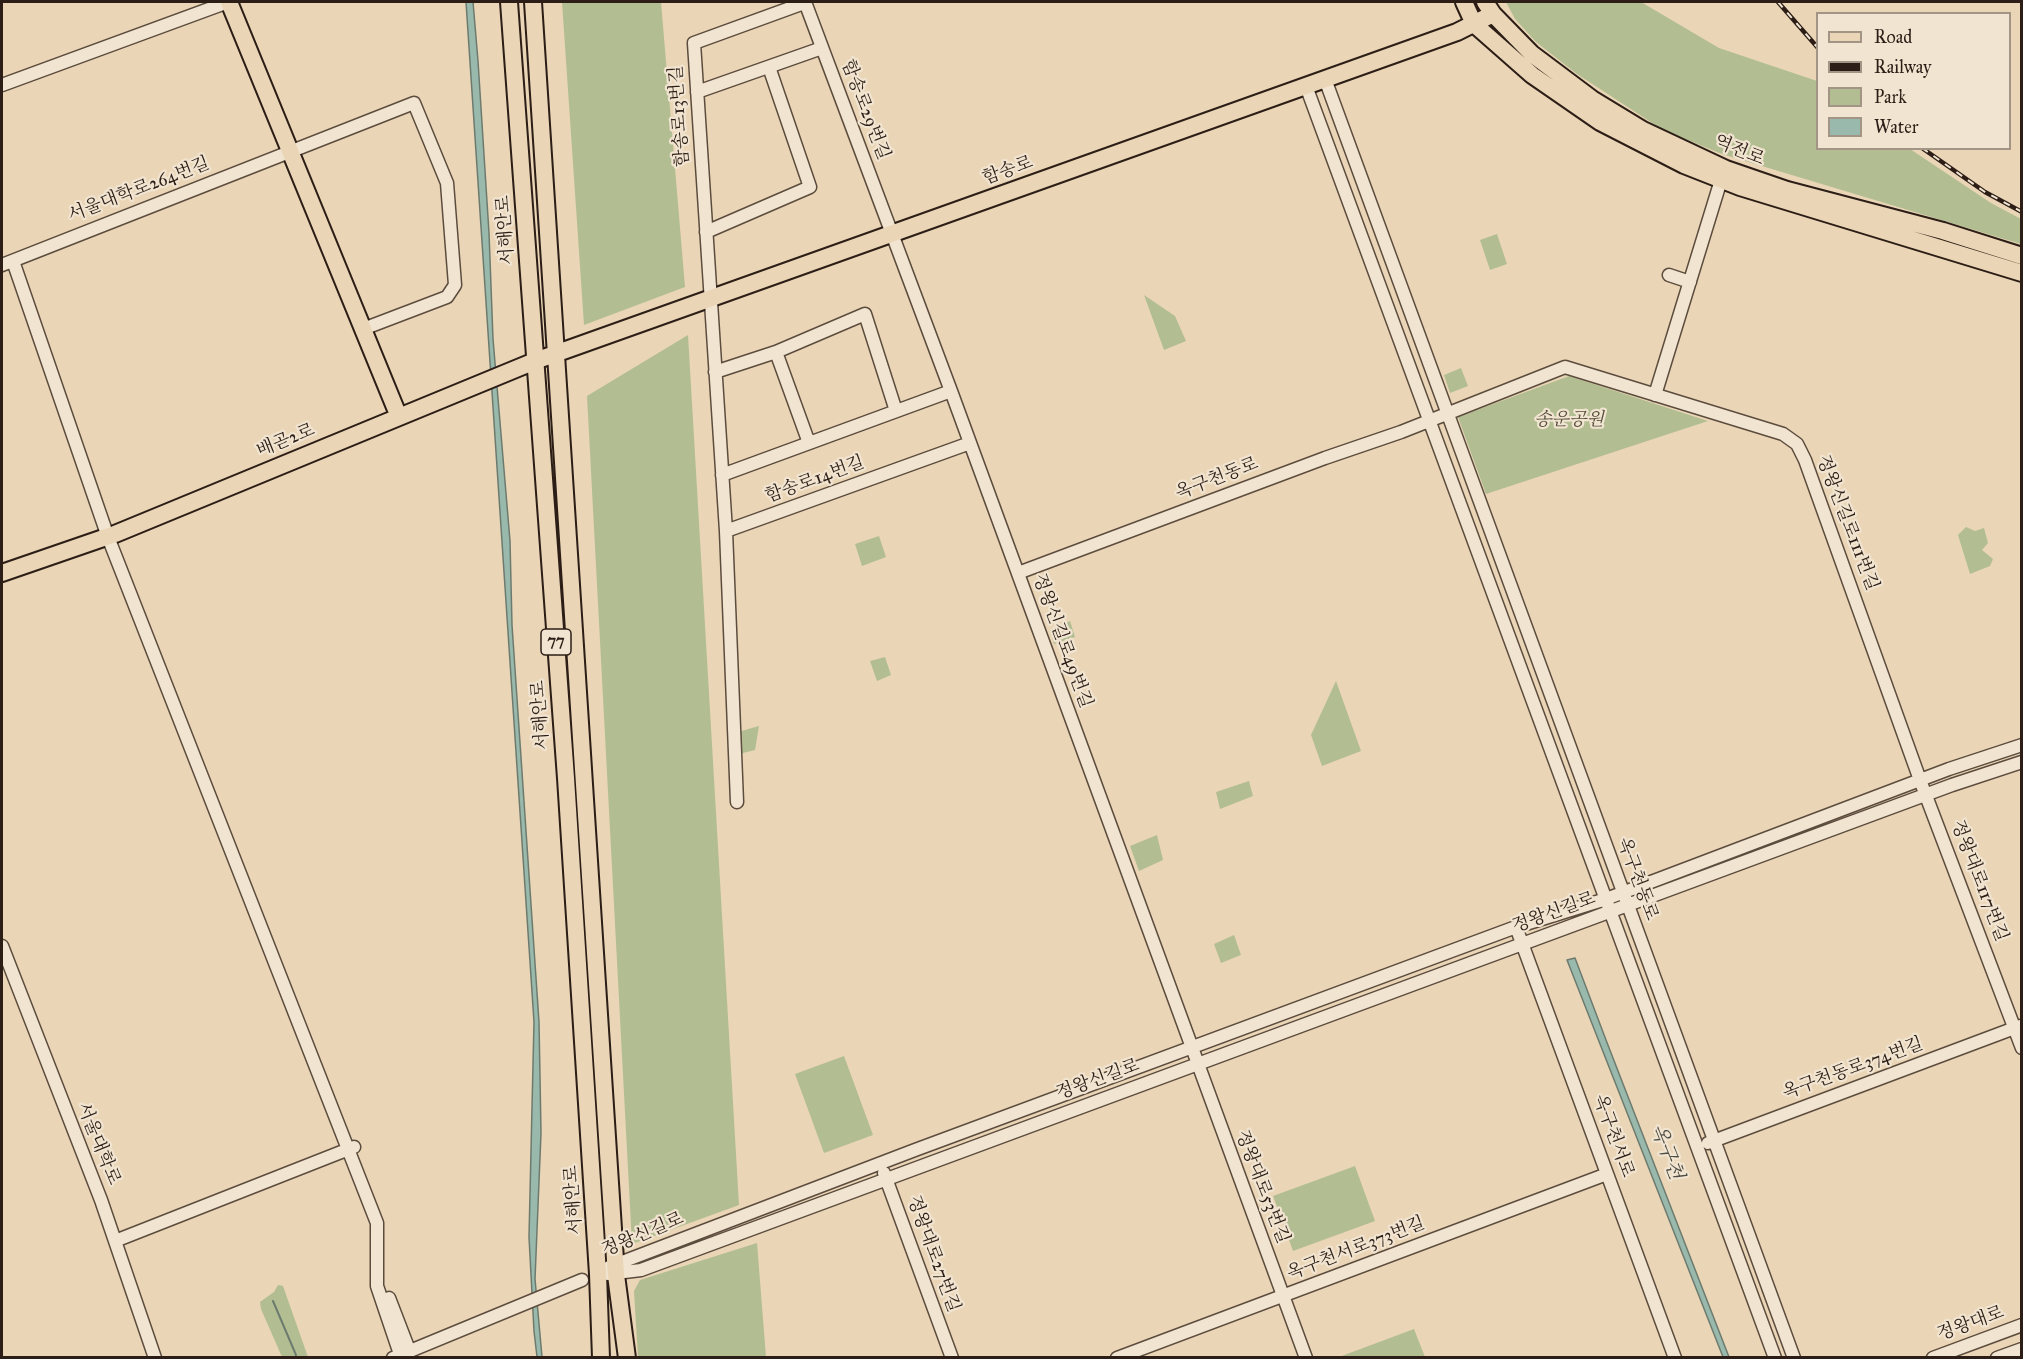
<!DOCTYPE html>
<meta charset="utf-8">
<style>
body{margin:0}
#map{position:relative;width:2023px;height:1359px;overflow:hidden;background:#ead5b6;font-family:"IM FELL Great Primer",serif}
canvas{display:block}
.frame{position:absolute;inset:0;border:3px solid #2c1e16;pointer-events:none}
.legend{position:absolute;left:1816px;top:12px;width:195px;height:138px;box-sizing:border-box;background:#f1e4d0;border:2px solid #a29586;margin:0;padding:8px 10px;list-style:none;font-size:18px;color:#2c1e16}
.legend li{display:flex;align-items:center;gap:12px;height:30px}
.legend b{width:30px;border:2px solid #a29586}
</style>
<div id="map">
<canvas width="2023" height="1359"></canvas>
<div class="frame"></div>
<ul class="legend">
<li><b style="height:8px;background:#ead5b6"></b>Road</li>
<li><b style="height:8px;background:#2c1e16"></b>Railway</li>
<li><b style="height:16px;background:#b2be92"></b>Park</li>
<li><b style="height:16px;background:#98b9ab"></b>Water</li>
</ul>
</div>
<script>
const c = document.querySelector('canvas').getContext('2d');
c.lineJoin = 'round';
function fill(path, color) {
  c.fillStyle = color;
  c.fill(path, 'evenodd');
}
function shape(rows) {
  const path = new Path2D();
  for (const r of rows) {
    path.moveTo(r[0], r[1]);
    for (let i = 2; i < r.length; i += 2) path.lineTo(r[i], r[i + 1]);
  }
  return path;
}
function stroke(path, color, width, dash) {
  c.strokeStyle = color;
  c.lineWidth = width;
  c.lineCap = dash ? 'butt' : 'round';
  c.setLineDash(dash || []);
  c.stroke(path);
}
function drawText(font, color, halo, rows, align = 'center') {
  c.font = font + ' "IM FELL Great Primer","Noto Serif KR",serif';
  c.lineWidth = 4.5;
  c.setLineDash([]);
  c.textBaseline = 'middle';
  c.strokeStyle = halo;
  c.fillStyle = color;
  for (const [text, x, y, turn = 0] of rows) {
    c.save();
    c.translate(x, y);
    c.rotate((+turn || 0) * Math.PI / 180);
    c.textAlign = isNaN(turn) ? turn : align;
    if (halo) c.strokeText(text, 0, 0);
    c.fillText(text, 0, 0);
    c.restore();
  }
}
fill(shape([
 [562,2,661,2,685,287,584,325],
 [1506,2,1641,2,1719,48,1817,81,1818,148,1910,149,1991,203,2021,219,2021,244,1722,154,1663,130,1577,74,1536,42,1515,19],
 [1497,234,1507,264,1490,270,1480,240],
 [1144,295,1175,316,1186,341,1164,350],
 [688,335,739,1205,632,1244,587,396],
 [1461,368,1468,386,1450,393,1444,375],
 [1569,376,1708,421,1486,494,1458,417],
 [1966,527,1975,531,1984,528,1988,543,1982,550,1993,559,1990,566,1970,574,1958,535],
 [879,536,886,557,862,566,855,544],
 [1070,621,1075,637,1054,644,1050,630],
 [885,657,891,675,877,681,870,661],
 [1336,681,1361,751,1322,766,1311,735],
 [759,726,755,750,739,754,738,732],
 [1249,781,1253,796,1220,809,1216,792],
 [1157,835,1163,860,1139,871,1130,846],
 [1234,935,1241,955,1221,963,1214,944],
 [844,1056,873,1135,824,1153,795,1074],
 [1355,1166,1375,1221,1293,1251,1273,1196],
 [757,1243,766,1357,638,1357,634,1291,640,1280],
 [278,1285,283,1286,308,1357,282,1357,261,1309,260,1302,274,1292],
 [1414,1329,1425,1357,1339,1357]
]), '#b2be92');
const water = shape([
 [466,2,473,2,478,61,489,233,493,339,510,541,512,625,539,1022,541,1133,535,1279,542,1357,537,1357,534,1331,529,1237,534,1022,466,2],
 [1575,958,1606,1040,1729,1357,1723,1357,1567,960,1575,958]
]);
fill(water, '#98b9ab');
stroke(water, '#6d7b6f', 1.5);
stroke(shape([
 [273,1301,296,1355]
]), '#6d7b6f', 2);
const minor = shape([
 [805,2,951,391,1306,1358],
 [804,3,694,43,726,531,970,443],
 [1325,79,1794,1358],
 [2,85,228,2],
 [1306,86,1775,1358],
 [697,92,822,48],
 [706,232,810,187,769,67],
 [13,261,108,537,377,1223,377,1286,400,1354],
 [2,265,414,103,447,183,455,285,447,297,363,329],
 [1669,275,1690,282],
 [776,352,809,443],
 [715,372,776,352,865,314,896,411],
 [1655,395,1721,180],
 [722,475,951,391],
 [726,531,737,802],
 [1018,573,1325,458,1401,432,1565,367,1783,434,1797,444,1805,460,1920,780,2022,1048],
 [1516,927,1675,1358],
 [2,946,101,1200,155,1358],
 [1708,1143,2020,1026],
 [884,1173,952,1358],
 [115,1241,354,1147],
 [609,1267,915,1150,1516,927,1606,899,1949,769,2022,745],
 [608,1274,641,1270,1952,785,2022,762],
 [389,1298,409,1350],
 [393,1358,582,1280],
 [1117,1358,1607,1174],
 [1933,1358,2022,1325],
 [1997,1358,2022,1349]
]);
const major = shape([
 [229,2,399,417],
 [509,2,566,778,598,1274,601,1358],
 [533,2,616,1275,627,1358],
 [1464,2,1474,24,1532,75,1600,122,1684,165,1740,187,2022,273],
 [1485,2,1493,14,1532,54,1592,99,1643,130,1726,169,1787,190,1943,231,2022,256],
 [2,573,115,534,535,361,1457,32,1493,14]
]);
stroke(minor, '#5c4c3e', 15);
stroke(major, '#2c1e16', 20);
stroke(minor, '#f1e4d0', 12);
stroke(major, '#ead5b6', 16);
const rail = shape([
 [1778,2,1818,48],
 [1922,148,1985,192,2022,212]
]);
stroke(rail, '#2c1e16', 4.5);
stroke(rail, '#f1e4d0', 2, [7]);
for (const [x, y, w] of [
 [556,642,30]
]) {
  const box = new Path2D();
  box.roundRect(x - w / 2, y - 13, w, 26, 4.5);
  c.fillStyle = '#f1e4d0';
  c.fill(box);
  stroke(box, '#2c1e16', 1.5);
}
drawText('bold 16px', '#2c1e16', null, [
 ["77",556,642]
]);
drawText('18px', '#2c1e16', '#f1e4d0', [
 ["함송로29번길",865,110,69],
 ["함송로13번길",680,116,-94],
 ["역전로",1739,151,22],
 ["함송로",1008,171,-20],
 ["서울대학로264번길",139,190,-21],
 ["서해안로",506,230,-94],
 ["배곧2로",286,441,-22],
 ["옥구천동로",1217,479,-21],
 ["함송로14번길",815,480,-20],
 ["정왕신길로111번길",1847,523,69],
 ["정왕신길로49번길",1062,641,70],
 ["서해안로",541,715,-94],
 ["옥구천동로",1637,879,70],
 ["정왕대로117번길",1979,881,69],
 ["정왕신길로",1554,913,-20],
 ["옥구천동로374번길",1853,1069,-20],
 ["정왕신길로",1098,1080,-20],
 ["옥구천서로",1613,1136,70],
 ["서울대학로",98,1144,68],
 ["정왕대로53번길",1262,1187,69],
 ["서해안로",574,1200,-94],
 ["정왕신길로",643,1235,-23],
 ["옥구천서로373번길",1356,1249,-21],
 ["정왕대로27번길",933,1254,70],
 ["정왕대로",1971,1324,-20]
]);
drawText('italic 18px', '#544e3b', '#f1e4d0', [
 ["송운공원",1569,421]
]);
drawText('italic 20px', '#4c4c43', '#f1e4d0', [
 ["옥구천",1666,1152,69]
]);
</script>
